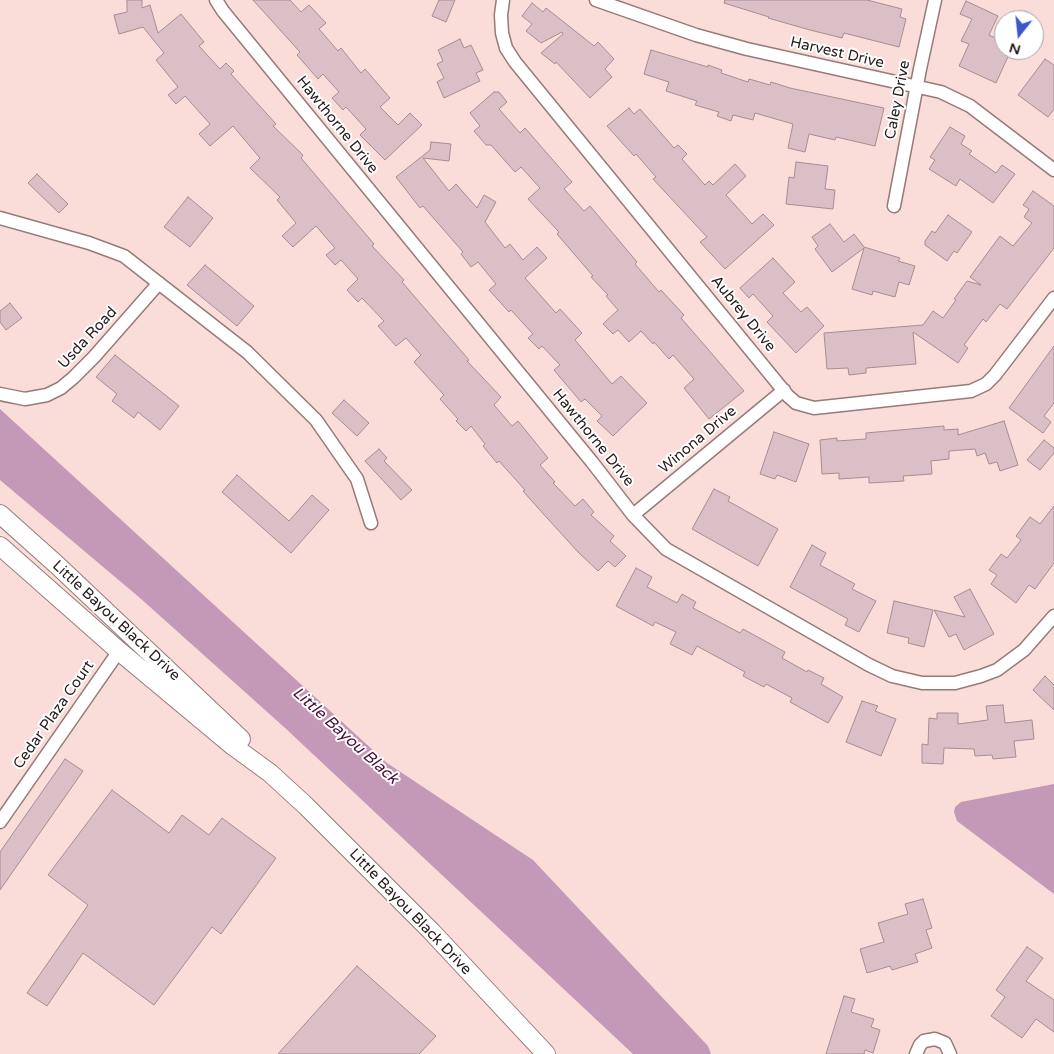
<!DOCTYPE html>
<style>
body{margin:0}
#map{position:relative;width:1054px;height:1054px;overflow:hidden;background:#fadcd9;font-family:"Varela Round",sans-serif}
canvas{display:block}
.north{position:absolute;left:994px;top:10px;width:50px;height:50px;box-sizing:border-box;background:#fff;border:1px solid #a8a4a3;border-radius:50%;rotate:196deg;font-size:14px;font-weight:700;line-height:20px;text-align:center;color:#261b1a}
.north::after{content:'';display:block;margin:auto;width:18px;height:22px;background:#3b58ca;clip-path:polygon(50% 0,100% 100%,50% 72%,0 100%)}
</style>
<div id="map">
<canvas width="1054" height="1054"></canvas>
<div class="north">N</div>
</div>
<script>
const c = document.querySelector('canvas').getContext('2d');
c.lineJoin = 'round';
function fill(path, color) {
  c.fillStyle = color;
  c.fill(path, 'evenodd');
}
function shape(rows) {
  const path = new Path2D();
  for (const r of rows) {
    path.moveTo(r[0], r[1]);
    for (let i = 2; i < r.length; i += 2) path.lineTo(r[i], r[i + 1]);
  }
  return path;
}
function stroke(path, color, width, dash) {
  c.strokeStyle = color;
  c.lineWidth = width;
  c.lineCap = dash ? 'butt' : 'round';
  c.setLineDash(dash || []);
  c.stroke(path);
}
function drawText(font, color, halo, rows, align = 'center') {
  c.font = font + ' "Varela Round",sans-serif';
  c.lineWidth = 4;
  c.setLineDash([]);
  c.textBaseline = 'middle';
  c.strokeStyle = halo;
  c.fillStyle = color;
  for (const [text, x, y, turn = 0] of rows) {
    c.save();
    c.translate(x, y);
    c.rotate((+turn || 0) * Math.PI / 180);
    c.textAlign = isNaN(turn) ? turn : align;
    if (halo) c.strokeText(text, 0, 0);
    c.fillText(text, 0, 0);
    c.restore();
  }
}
fill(shape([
 [0,409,387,763,533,860,708,1046,711,1054,633,1054,284,727,140,598,0,480],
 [1054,784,1054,894,957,821,954,812,955,807,961,802]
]), '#c498b7');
const building = shape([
 [127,0,142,0,142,8,150,5,158,33,181,14,204,42,199,46,220,69,226,63,234,71,231,74,276,124,273,126,303,155,301,158,374,244,372,246,404,280,402,282,469,360,467,361,501,397,494,405,512,426,518,421,548,458,540,465,555,482,553,483,575,506,583,499,594,512,591,515,614,536,610,541,626,556,615,567,608,561,598,571,578,552,538,508,523,491,525,490,499,461,497,463,483,446,485,444,471,426,466,431,456,421,458,419,440,399,444,395,414,362,421,355,406,338,396,346,378,326,384,321,362,298,358,302,347,290,358,279,341,260,335,265,326,255,335,248,316,226,293,247,282,236,296,223,277,200,280,197,250,168,260,158,233,126,210,146,199,134,210,124,185,96,176,104,168,95,178,87,156,60,164,53,143,27,119,34,114,15,127,12,127,0],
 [253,0,290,0,301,12,309,5,326,23,319,29,338,51,341,48,361,73,365,69,390,98,380,107,398,125,410,113,422,125,385,160,360,135,366,129,346,107,343,110,332,98,339,92,323,74,318,79,297,55,300,52,253,0],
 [439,0,455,0,446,22,432,16,439,0],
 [725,0,867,0,902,9,900,17,906,19,899,47,844,33,842,38,810,30,768,18,769,17,724,3,725,0],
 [966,1,998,16,989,35,1004,42,1004,50,1011,50,996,83,959,66,969,44,961,41,972,19,960,14,966,1],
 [532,3,543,12,546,8,594,46,598,42,614,59,605,69,612,77,590,98,556,62,555,64,541,53,563,34,562,32,541,43,526,31,532,24,522,16,532,3],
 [460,39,464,48,471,45,483,70,476,73,480,81,444,98,437,82,444,78,437,64,443,61,438,50,460,39],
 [651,50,708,67,708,65,722,70,721,73,748,82,749,79,770,85,771,82,790,88,884,108,875,146,836,137,835,140,809,134,805,152,788,148,793,124,755,113,753,120,733,115,731,121,717,116,719,112,695,105,697,101,666,91,669,82,644,74,651,50],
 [1045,59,1054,65,1054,109,1048,117,1018,95,1045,59],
 [494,92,499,92,507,102,499,109,520,133,525,128,572,182,564,189,584,211,590,206,637,262,635,264,659,292,661,290,684,315,681,318,744,391,709,419,684,388,694,379,673,355,669,359,654,342,653,344,641,331,629,342,618,330,613,334,603,324,618,310,606,296,608,295,591,277,593,276,557,234,559,232,528,199,540,188,521,167,515,172,491,145,486,145,474,131,480,126,470,113,494,92],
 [629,108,634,114,640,109,674,148,678,145,687,154,682,159,705,185,709,181,713,185,735,164,746,176,726,195,752,224,763,214,774,225,725,269,700,242,707,237,653,179,656,177,636,154,634,156,607,126,629,108],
 [950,127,965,136,961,144,972,151,969,154,996,173,1002,165,1015,174,993,203,960,179,956,186,929,169,935,160,930,157,950,127],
 [431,142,451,144,449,161,423,158,449,191,456,184,477,208,484,195,496,202,485,222,505,248,510,244,523,260,537,247,547,258,525,278,556,313,560,309,582,333,575,340,612,384,621,376,647,403,613,436,597,421,602,416,585,399,581,402,554,370,560,365,542,346,539,349,528,338,533,334,511,310,509,312,489,290,496,284,478,262,471,267,461,254,463,252,423,206,420,208,396,177,430,150,431,142],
 [796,162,828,166,825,189,835,190,833,209,786,204,789,177,794,178,796,162],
 [37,174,68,204,59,213,28,183,37,174],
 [1033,191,1054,206,1054,248,1007,309,1000,304,986,322,983,319,964,345,968,348,958,363,913,332,916,364,866,368,866,373,849,375,848,368,827,369,824,333,923,325,933,311,943,318,956,300,954,299,967,281,981,285,970,277,1000,236,1013,246,1032,223,1024,217,1029,209,1023,205,1033,191],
 [188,197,213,218,190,247,164,227,188,197],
 [948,215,972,232,957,253,954,251,947,261,925,245,925,241,932,231,935,233,948,215],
 [830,224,844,242,854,234,864,247,900,258,898,261,915,266,909,285,899,282,895,297,873,291,872,295,852,289,864,248,832,272,815,249,818,246,812,237,830,224],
 [773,258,795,282,783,293,801,312,807,307,824,326,796,353,767,322,773,316,753,294,749,298,740,288,773,258],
 [205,265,254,306,237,326,187,285,205,265],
 [10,303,22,318,6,330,0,322,0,311,10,303],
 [1054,346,1054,403,1044,416,1051,422,1043,433,1009,408,1054,346],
 [115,355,179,406,160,430,138,412,134,418,112,401,117,394,96,377,115,355],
 [344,400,369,423,357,436,332,413,344,400],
 [1004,421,1018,465,1000,471,997,462,989,464,985,453,977,456,975,449,949,451,949,459,931,461,932,474,903,476,904,481,869,483,869,477,839,479,839,473,822,474,820,440,837,438,837,441,866,439,866,433,944,426,944,430,958,429,958,435,1004,421],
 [774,432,809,444,796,482,777,475,775,479,760,474,774,432],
 [1044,440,1054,448,1054,453,1040,470,1027,460,1044,440],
 [379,449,387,458,384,461,412,490,401,500,365,461,379,449],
 [237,475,289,521,312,495,329,510,291,553,222,492,237,475],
 [714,489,730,497,728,501,778,529,758,566,692,529,714,489],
 [1054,506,1054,563,1035,589,1029,585,1016,603,991,584,997,575,989,570,1001,554,1007,558,1021,540,1016,536,1030,517,1040,524,1054,506],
 [812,545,826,553,820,565,855,584,852,589,876,601,859,632,845,625,848,619,790,587,812,545],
 [636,568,652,577,647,587,677,603,682,594,696,602,693,608,740,633,743,629,785,652,782,658,807,672,808,670,824,678,821,684,843,697,828,723,790,702,792,698,766,684,764,687,743,676,745,672,697,646,692,655,670,644,676,632,655,622,653,626,616,606,636,568],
 [970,589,994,634,964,650,956,634,949,637,934,610,965,617,954,597,970,589],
 [894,601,933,610,924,647,908,643,909,638,887,633,894,601],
 [1045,676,1054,685,1054,710,1033,690,1045,676],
 [862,701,878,706,875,711,896,719,881,756,846,742,862,701],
 [1003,705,1005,723,1032,720,1034,739,1014,741,1016,757,993,759,992,755,975,756,974,749,944,748,943,764,922,763,922,744,928,745,929,718,937,719,937,713,958,713,958,724,988,720,986,706,1003,705],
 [65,759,83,771,0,890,0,852,65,759],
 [112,790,169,833,182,815,209,835,222,818,276,858,221,934,212,927,154,1005,83,953,47,1006,27,993,88,905,48,875,112,790],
 [923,899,932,928,926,930,932,948,915,954,918,962,892,970,890,966,867,973,860,949,884,942,878,923,908,914,905,904,923,899],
 [1027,947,1043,958,1026,981,1054,1000,1054,1032,1036,1019,1022,1038,991,1016,1005,997,996,990,1027,947],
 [357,966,436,1036,419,1054,278,1054,357,966],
 [844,996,855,999,851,1012,874,1019,871,1027,880,1030,873,1053,865,1050,864,1054,826,1054,844,996]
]);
fill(building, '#dbbfc6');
stroke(building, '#a68c93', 1);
const minor = shape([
 [216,0,223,11,592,462,633,515,666,549,869,665,892,676,922,683,955,683,981,676,997,670,1024,650,1054,616],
 [503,0,501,15,502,33,506,48,515,62,788,396,796,403,814,408,971,391,986,384,995,375,1054,298],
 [596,0,696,35,747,49,941,92,970,106,1054,170],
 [894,206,920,69,935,0],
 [0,218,89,243,124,256,247,352,316,420,357,479,371,523],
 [0,394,25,399,47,395,61,388,73,378,94,357,159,283],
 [633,515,784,390],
 [0,822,119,651],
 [916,1054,920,1045,924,1041,935,1039,945,1043,950,1054]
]);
const secondary = shape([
 [0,514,57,565,241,739],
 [0,546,119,651,233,746,270,773,306,806,431,931,546,1054]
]);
stroke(minor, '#967b79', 15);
stroke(secondary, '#967b79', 20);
stroke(minor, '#fff', 12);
stroke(secondary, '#fff', 18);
drawText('15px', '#261b1a', '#fff', [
 ["Harvest Drive",837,53,13],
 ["Caley Drive",898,100,-79],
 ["Hawthorne Drive",337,125,51],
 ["Aubrey Drive",743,314,51],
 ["Usda Road",88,338,-47],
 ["Hawthorne Drive",593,438,51],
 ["Winona Drive",698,440,-40],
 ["Little Bayou Black Drive",116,621,43],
 ["Cedar Plaza Court",54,715,-55],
 ["Little Bayou Black Drive",410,912,46]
]);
drawText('italic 16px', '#46113b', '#fff', [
 ["Little Bayou Black",345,736,42]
]);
</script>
